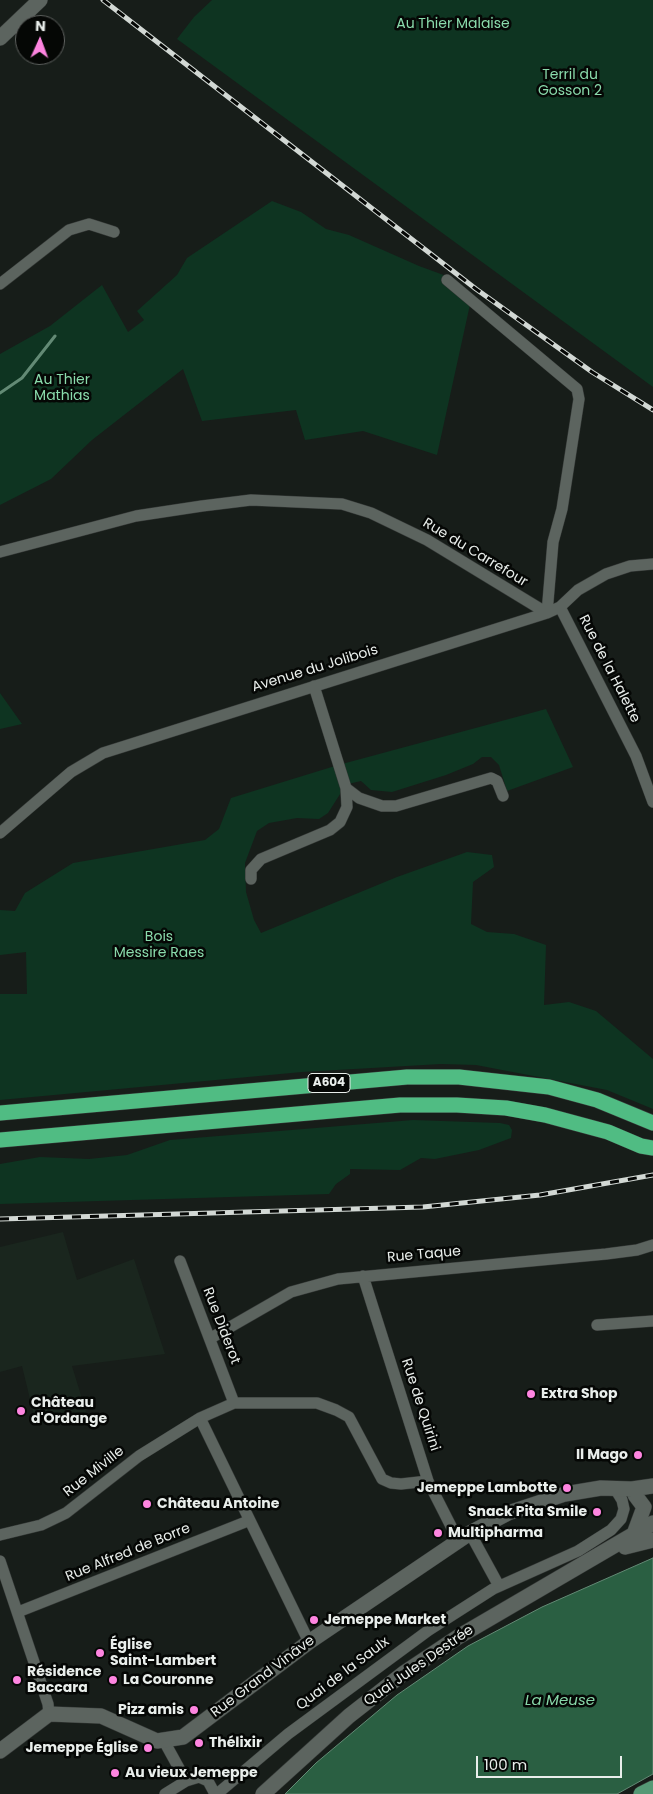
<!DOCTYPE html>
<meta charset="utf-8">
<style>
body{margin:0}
#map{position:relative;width:653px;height:1794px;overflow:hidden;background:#171d19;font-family:Poppins,sans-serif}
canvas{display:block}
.north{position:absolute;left:15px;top:15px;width:50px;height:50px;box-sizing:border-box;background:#050705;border:1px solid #606361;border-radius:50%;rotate:2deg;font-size:14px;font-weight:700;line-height:20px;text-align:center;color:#e9eeeb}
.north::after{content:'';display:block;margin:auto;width:18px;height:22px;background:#fe85e0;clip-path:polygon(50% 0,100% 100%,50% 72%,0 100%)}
.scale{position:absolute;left:476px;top:1756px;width:146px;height:22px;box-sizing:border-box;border:2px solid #e9eeeb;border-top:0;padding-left:6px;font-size:15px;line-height:18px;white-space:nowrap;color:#e9eeeb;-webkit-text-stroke:4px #050705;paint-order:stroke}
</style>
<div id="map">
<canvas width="653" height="1794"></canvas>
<div class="north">N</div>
<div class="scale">100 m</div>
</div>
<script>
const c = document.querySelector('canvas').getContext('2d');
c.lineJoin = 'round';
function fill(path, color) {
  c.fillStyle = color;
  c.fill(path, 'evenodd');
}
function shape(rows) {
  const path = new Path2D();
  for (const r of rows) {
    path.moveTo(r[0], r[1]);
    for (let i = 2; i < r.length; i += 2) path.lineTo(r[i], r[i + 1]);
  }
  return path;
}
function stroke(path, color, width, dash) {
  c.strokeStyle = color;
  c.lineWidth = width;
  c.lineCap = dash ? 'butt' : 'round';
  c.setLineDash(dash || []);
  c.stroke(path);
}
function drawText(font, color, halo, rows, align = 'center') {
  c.font = font + ' Poppins,sans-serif';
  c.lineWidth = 5;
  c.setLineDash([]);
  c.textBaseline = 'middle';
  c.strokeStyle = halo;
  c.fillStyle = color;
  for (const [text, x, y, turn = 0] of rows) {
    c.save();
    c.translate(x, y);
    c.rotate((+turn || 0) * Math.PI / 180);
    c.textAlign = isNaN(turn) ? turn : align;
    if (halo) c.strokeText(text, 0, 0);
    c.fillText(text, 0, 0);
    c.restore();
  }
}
fill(shape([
 [63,1232,77,1280,134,1259,165,1354,72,1366,87,1415,36,1424,22,1366,0,1372,0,1247]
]), '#1a261e');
fill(shape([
 [212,0,653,0,653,387,177,39,194,17],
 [272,201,301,212,326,229,349,235,419,266,449,277,471,300,437,455,363,431,305,440,296,410,202,421,183,369,92,440,51,479,0,505,0,354,50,326,102,285,128,332,144,320,137,311,177,275,187,258],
 [0,693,22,724,0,729],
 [546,709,573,767,507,791,499,765,491,757,482,757,473,764,446,775,392,792,371,790,361,781,348,784,342,764],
 [335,766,342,791,328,813,319,819,297,818,269,823,257,831,245,863,246,892,254,920,261,933,397,877,467,852,492,855,494,867,473,882,471,924,487,932,514,934,546,945,544,1005,569,1002,596,1011,653,1059,653,1109,607,1090,476,1065,441,1064,302,1072,0,1100,0,994,27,994,26,952,0,955,0,910,15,911,25,893,73,863,205,840,219,829,231,798],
 [413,1120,500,1123,509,1125,512,1130,511,1138,479,1150,435,1159,421,1158,400,1170,350,1169,350,1174,336,1184,329,1194,0,1204,0,1164,40,1157,89,1159,127,1155,170,1140]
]), '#0e3421');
const water = shape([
 [653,1558,653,1774,617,1794,285,1794,316,1763,397,1695,468,1646,542,1607,653,1558]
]);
fill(water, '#2a5f42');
stroke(water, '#638a75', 1);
stroke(shape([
 [0,393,22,378,55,336]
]), '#638a75', 3);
const street = shape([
 [447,280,577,389,579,399,562,509,553,542,547,613],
 [0,284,69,230,89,224,114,232],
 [0,552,136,516,202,506,251,500,342,504,371,513,427,540,547,613],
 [560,607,636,756,653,802],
 [314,686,346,788,359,798,382,806,396,806,491,778,497,781,503,796],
 [0,833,71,772,103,753,547,613,560,607,578,590,606,574,630,566,653,564],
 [251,879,251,870,261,859,330,830,340,822,347,807,346,788],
 [180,1261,234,1403],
 [363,1276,428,1481,458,1540],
 [597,1325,653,1321],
 [211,1338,291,1292,338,1279,606,1254,637,1250,653,1245],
 [200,1418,309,1642],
 [470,1533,499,1586],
 [0,1535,41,1525,66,1513,139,1456,200,1418,234,1403,317,1403,336,1410,349,1417,382,1479,391,1483,401,1484,428,1481],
 [0,1561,48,1704,49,1714],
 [18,1612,248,1521],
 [164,1741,186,1781],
 [165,1794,186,1781,199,1777,208,1781,215,1794],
 [217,1794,288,1734,429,1630,493,1589,578,1551,611,1530,621,1519,624,1509,622,1500,614,1487]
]);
const secondary = shape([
 [0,38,40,0],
 [634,1534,644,1507,635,1495],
 [625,1547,653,1540],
 [0,1751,49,1714,101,1716,157,1741,183,1737,309,1642,470,1533,508,1513,565,1494,601,1488,632,1489,653,1486],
 [263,1794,349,1716,404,1673,458,1637,653,1523]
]);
const primary = shape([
 [641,1794,653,1788]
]);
const highway = shape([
 [0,1113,407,1077,459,1077,549,1087,597,1100,653,1123],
 [0,1140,400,1105,457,1105,506,1108,545,1115,608,1132,641,1146,653,1148]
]);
stroke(street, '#363a38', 12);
stroke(secondary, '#363a38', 16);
stroke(primary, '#363a38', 16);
stroke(highway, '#363a38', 16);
stroke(street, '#5c645f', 11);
stroke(secondary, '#5c645f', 15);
stroke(primary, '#559975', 15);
stroke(highway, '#50bc83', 15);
const rail = shape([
 [103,0,476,289,592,372,653,410],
 [0,1219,423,1207,540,1195,653,1175]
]);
stroke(rail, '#d2d8d4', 5);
stroke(rail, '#050705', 3, [9]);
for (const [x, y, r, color] of [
 [531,1394,5,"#fe85e0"],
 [21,1411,5,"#fe85e0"],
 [638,1455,5,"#fe85e0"],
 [567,1488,5,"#fe85e0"],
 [147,1504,5,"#fe85e0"],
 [597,1512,5,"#fe85e0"],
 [438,1533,5,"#fe85e0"],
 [314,1620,5,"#fe85e0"],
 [100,1653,5,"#fe85e0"],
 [17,1680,5,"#fe85e0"],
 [113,1680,5,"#fe85e0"],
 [194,1710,5,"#fe85e0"],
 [199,1743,5,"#fe85e0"],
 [148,1748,5,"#fe85e0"],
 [115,1773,5,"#fe85e0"]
]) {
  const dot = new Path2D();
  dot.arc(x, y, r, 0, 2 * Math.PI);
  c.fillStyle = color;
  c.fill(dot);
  stroke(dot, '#050705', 2);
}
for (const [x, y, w] of [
 [329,1083,42]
]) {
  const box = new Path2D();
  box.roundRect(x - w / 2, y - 9.5, w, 19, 4);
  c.fillStyle = '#050705';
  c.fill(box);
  stroke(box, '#e9eeeb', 1);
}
drawText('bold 12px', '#e9eeeb', null, [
 ["A604",329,1083]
]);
drawText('14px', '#8adbac', '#050705', [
 ["Au Thier Malaise",453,24],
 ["Terril du",570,75],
 ["Gosson 2",570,91],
 ["Au Thier",62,380],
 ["Mathias",62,396],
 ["Bois",159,937],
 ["Messire Raes",159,953]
]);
drawText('14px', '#e9eeeb', '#050705', [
 ["Rue du Carrefour",475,553,31],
 ["Avenue du Jolibois",315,669,-17],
 ["Rue de la Halette",609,669,63],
 ["Rue Taque",424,1255,-5],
 ["Rue Diderot",221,1326,69],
 ["Rue de Quirini",420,1405,72],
 ["Rue Miville",94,1472,-38],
 ["Rue Alfred de Borre",128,1553,-22],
 ["Quai Jules Destrée",419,1666,-35],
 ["Quai de la Saulx",343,1674,-37],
 ["Rue Grand Vinâve",263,1677,-37]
]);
drawText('bold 14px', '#e9eeeb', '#050705', [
 ["Extra Shop",541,1394],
 ["Château",31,1403],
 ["d'Ordange",31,1419],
 ["Il Mago",628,1455,"right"],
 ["Jemeppe Lambotte",557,1488,"right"],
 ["Château Antoine",157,1504],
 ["Snack Pita Smile",587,1512,"right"],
 ["Multipharma",448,1533],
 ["Jemeppe Market",324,1620],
 ["Église",110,1645],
 ["Saint-Lambert",110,1661],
 ["Résidence",27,1672],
 ["Baccara",27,1688],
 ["La Couronne",123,1680],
 ["Pizz amis",184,1710,"right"],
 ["Thélixir",209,1743],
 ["Jemeppe Église",138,1748,"right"],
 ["Au vieux Jemeppe",125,1773]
], 'left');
drawText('italic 15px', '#88d8a9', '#050705', [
 ["La Meuse",560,1701]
]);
</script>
